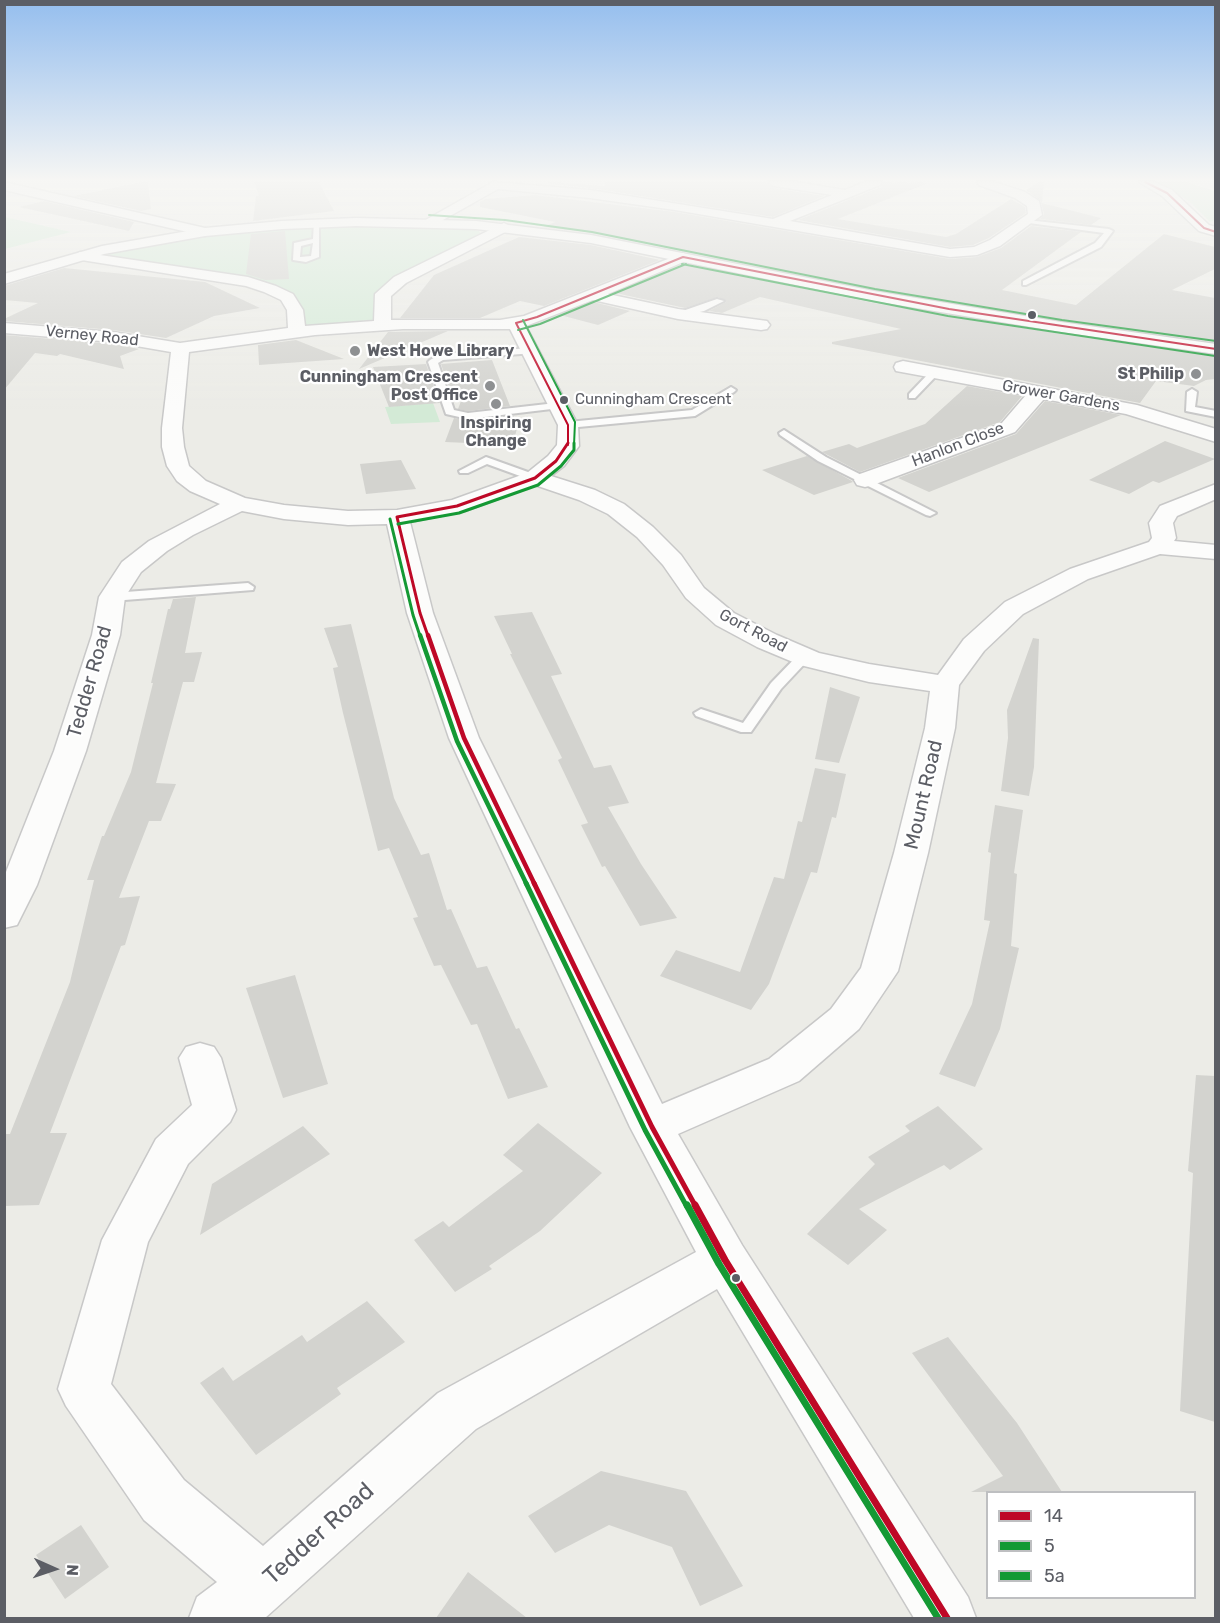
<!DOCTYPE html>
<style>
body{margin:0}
#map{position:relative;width:1220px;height:1623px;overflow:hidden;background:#ecece7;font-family:Rubik,sans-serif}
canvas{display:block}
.frame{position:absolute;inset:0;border:6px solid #5c5e65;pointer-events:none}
.legend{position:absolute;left:986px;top:1491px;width:210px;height:108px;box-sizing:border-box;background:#fff;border:2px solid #bebfc1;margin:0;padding:8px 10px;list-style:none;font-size:18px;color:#5c5e65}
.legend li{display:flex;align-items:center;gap:12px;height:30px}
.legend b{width:30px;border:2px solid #bebfc1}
.north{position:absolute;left:24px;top:1539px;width:60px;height:60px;-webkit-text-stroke:4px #fff;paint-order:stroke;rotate:93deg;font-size:16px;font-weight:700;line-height:24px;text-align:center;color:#5c5e65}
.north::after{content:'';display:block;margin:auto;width:21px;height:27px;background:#5c5e65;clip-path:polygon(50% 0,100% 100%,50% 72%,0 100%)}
</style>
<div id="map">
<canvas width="1220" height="1623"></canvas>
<div class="frame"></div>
<ul class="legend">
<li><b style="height:8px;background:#be0826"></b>14</li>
<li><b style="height:8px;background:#149934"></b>5</li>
<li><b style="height:8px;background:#149934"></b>5a</li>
</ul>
<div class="north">N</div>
</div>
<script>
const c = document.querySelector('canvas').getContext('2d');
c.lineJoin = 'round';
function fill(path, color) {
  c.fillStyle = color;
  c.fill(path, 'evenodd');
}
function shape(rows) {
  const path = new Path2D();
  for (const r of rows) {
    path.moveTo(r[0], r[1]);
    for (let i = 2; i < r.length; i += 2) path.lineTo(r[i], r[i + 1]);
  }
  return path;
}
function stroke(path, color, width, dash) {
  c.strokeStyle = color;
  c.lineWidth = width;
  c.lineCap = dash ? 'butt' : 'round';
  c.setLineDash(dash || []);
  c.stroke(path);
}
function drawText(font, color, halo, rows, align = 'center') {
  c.font = font + ' Rubik,sans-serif';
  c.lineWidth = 4.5;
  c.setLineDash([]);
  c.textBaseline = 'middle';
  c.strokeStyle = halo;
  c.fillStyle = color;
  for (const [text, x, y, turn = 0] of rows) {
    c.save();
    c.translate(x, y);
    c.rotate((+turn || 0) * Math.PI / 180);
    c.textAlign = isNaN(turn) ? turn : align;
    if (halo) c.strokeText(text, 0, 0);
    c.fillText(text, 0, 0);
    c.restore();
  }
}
fill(shape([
 [1157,182,1186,182,1215,191,1215,220,1210,222,1190,202],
 [5,217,71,232,5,249],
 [388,226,472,229,479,231,481,235,384,294,383,325,297,332,295,310,270,289,111,259,107,255,111,252,141,246,202,237,298,228],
 [433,403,440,422,391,424,385,407]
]), '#d3ead6');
fill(shape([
 [142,182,148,182,151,209,141,211,73,196],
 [254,182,319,182,334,211,253,221,256,196,259,196],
 [548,182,605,186,606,182,766,182,774,188,824,196,773,217,590,188,550,184],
 [884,182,928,183,838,219,946,237,956,234,1011,199,1025,207,1026,213,989,238,973,245,950,247,798,220,881,187],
 [1039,182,1044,182,1042,203,1101,218,1091,225,1040,219,1044,215,1041,201,1026,190],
 [535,195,675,212,950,259,977,257,1001,248,1031,226,1081,232,1002,290,1076,305,1164,234,1215,247,1215,269,1172,290,1215,298,1215,342,1061,320,874,289,591,233,543,227,555,222,480,207,480,202,485,199],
 [44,201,134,222,129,231,19,207],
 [285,231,289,279,265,280,246,274,251,234],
 [519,237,591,245,660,260,544,306,520,301,480,318,400,318,434,275],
 [684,264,874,303,1061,334,1215,356,1215,379,1206,380,1194,386,1156,381,1140,403,832,344,832,342,901,329,760,297,722,313,709,311,726,302,718,297,685,308,615,293],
 [64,268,205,282,260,308,214,316,166,338,113,330,4,321,4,319,38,303,4,300,4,286],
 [593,302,630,311,598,325,560,315],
 [448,331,359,369,388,332],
 [4,335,113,344,139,349,120,356,124,369,60,354,57,356,35,353,4,390],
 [296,340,344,359,259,365,258,345],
 [492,360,510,406,468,411,458,409,461,401,454,402,441,364],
 [426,364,440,403,389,407,373,367],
 [967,386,1022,396,1000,422,860,472,822,452,849,444,857,448,925,424],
 [1045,401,1121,415,929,492,898,478,1016,434],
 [514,416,517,428,513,445,445,442,454,418,468,421],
 [1165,441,1215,459,1159,483,1153,481,1129,494,1089,480],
 [807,456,852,481,853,482,814,495,762,470],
 [401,460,416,489,366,494,360,464],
 [196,597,185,653,202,652,194,682,183,682,156,783,176,784,161,821,149,821,119,898,140,896,125,945,121,946,50,1133,67,1133,39,1205,4,1206,4,1134,10,1134,70,982,94,880,87,880,102,836,104,836,131,772,153,683,151,683,168,609,170,609,173,599],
 [532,612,562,674,551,676,594,768,611,765,629,803,608,807,641,864,677,918,640,926,605,866,602,867,581,825,588,823,558,760,562,758,510,654,512,654,494,616],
 [351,624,394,798,421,855,429,853,447,910,451,909,477,968,487,966,516,1029,519,1028,548,1087,508,1099,477,1024,471,1025,441,965,434,966,413,918,418,917,389,848,378,851,343,713,333,668,338,667,324,628],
 [1033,638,1039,639,1034,767,1029,796,1001,791,1008,738,1007,710],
 [830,687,860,697,839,763,815,759],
 [815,768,846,774,836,818,832,817,817,873,811,872,769,984,751,1010,660,976,676,950,740,972,774,877,784,879,798,821,802,822],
 [995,805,1023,810,1014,873,1017,874,1011,946,1019,948,1000,1029,975,1087,939,1074,972,1004,990,921,984,920,991,853,988,852],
 [295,975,328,1084,283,1098,246,988],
 [1196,1075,1215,1076,1215,1422,1180,1411,1193,1173,1188,1171],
 [938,1106,983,1149,950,1170,944,1165,859,1209,887,1230,848,1265,807,1234,875,1164,868,1157,910,1131,905,1126],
 [538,1123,602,1173,540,1231,489,1266,492,1269,455,1292,414,1240,443,1221,449,1227,523,1171,503,1155],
 [303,1126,330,1154,200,1235,212,1184],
 [367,1301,405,1342,337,1388,341,1394,256,1455,200,1383,223,1367,233,1381,302,1335,307,1342],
 [948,1337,1017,1423,1062,1492,971,1492,1003,1476,912,1353],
 [601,1471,686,1491,743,1586,700,1606,672,1547,609,1525,555,1553,528,1516],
 [81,1525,109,1567,65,1599,36,1555],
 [468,1572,527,1618,436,1618]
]), '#d3d3cf');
const service = shape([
 [1027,220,1109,229,1113,231,1101,247,1026,285,1023,285,1023,281,1095,243,1104,233,1029,223,1027,220],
 [314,222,319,223,319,257,306,262,293,260,294,243,313,239,314,222],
 [313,243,311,256,300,257,301,246,313,243],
 [717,299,724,301,704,311,678,317,674,314,717,299],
 [531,348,536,351,534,353,443,360,438,363,454,410,468,413,556,403,560,404,560,408,468,419,446,414,428,362,430,360,441,354,531,348],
 [931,371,939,373,915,398,909,398,909,394,931,371],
 [731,387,736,390,734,392,695,416,568,428,563,425,568,422,692,410,731,387],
 [1192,389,1197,392,1195,407,1216,411,1216,417,1186,411,1187,392,1192,389],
 [784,430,826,457,936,513,930,516,926,515,818,461,780,435,779,433,784,430],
 [486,457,539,476,541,478,539,480,531,480,487,464,468,473,460,473,459,471,486,457],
 [248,583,254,587,253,590,112,601,105,597,112,593,248,583],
 [804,653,811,657,781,689,751,732,741,732,696,716,694,713,701,709,743,723,771,683,799,654,804,653]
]);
const minor = shape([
 [4,182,205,228,212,232,205,236,4,190,4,182],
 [493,182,590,190,773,219,832,195,774,186,768,182,796,182,845,190,865,182,882,182,880,185,790,221,950,249,974,247,990,240,1028,214,1027,206,1015,198,979,185,977,182,994,182,1025,192,1039,201,1042,215,1000,246,977,255,950,257,675,210,590,198,498,189,434,225,424,225,422,222,493,182],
 [1139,182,1154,182,1172,190,1209,225,1216,227,1216,236,1199,231,1162,196,1139,182],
 [504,223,511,227,509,230,406,283,391,296,391,320,500,320,524,316,683,253,690,257,688,260,608,294,678,309,767,321,770,325,767,329,761,330,678,319,593,300,526,326,578,425,579,446,564,466,551,476,595,490,624,504,653,527,681,555,704,588,734,613,777,635,819,653,869,664,938,675,964,639,1005,602,1070,569,1149,542,1152,538,1149,523,1160,506,1216,484,1216,499,1177,516,1173,523,1176,538,1174,541,1216,545,1216,559,1160,554,1088,579,1023,614,984,651,959,685,955,728,928,853,898,971,892,980,859,1029,799,1081,678,1134,742,1245,968,1597,976,1618,914,1618,717,1289,476,1429,265,1618,189,1618,197,1597,217,1582,144,1520,66,1406,58,1389,102,1240,156,1139,192,1105,179,1058,186,1047,200,1043,214,1047,221,1058,236,1110,230,1122,188,1164,148,1242,111,1384,184,1480,263,1546,438,1393,696,1252,630,1127,449,738,407,613,387,524,348,525,284,519,242,511,193,535,167,551,141,572,125,597,120,635,86,751,37,885,17,925,4,928,4,877,54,751,92,635,99,597,122,562,149,541,220,504,190,491,177,481,167,466,162,447,162,428,171,352,113,342,4,333,4,323,113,332,180,343,288,328,287,310,281,300,264,292,246,286,75,259,73,256,80,252,248,277,276,286,293,294,303,310,305,326,374,321,375,294,394,277,504,223],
 [403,329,510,329,558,425,557,445,548,456,527,473,452,500,397,510,348,511,284,505,245,498,206,481,189,466,184,447,182,428,189,352,315,335,403,329],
 [535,485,579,500,608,514,637,537,663,565,686,598,716,625,757,647,800,665,869,682,930,691,925,728,894,853,861,968,831,1009,769,1059,662,1104,479,738,433,613,410,522,465,511,535,485],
 [903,361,1137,405,1216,429,1216,442,1126,414,1044,399,1015,432,873,485,865,487,857,485,854,480,857,475,1001,424,1026,395,896,371,894,367,896,363,903,361]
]);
const tertiary = shape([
 [356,218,476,221,591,235,874,291,1061,322,1216,344,1216,354,1061,332,874,301,591,243,476,229,356,226,282,229,205,236,104,254,4,284,4,274,102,246,205,228,282,221,356,218]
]);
stroke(service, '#c8c8c8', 4);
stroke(minor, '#c8c8c8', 3);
stroke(tertiary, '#c8c8c8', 3);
fill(service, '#fcfcfb');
fill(minor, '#fcfcfb');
fill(tertiary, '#fcfcfb');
stroke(shape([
 [1145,182,1167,193,1204,228,1216,232],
 [683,257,949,309,1216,349],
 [516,323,537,317,683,257],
 [516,323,568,425,568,445]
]), '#be0826', 2);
stroke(shape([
 [397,517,420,613,428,636],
 [397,517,457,506,535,478,556,461,568,443]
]), '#be0826', 3);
stroke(shape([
 [428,635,464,738,535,885]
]), '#be0826', 4.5);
stroke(shape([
 [534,883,652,1127,696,1207]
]), '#be0826', 5);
stroke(shape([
 [695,1205,725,1260,947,1618]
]), '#be0826', 7);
stroke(shape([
 [682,264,948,316,1215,356],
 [523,320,575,422,574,445],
 [518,330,540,324,686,264]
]), '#149934', 2);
stroke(shape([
 [390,519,413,615,420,636],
 [398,524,459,513,538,485,561,466,574,450,574,443]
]), '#149934', 3);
stroke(shape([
 [420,635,457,741,527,885]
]), '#149934', 4.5);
stroke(shape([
 [526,883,645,1130,687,1207]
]), '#149934', 5);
stroke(shape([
 [687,1205,719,1264,938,1618]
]), '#149934', 7);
stroke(shape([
 [429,215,505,220,592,232,875,289,1062,320,1216,341]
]), '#149934', 2);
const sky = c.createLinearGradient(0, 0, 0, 409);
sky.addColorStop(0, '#95beee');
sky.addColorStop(0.44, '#f6f6f4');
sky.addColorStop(1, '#f6f6f400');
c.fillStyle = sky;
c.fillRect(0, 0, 1220, 409);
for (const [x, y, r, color] of [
 [1032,315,5,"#5c5e65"],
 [355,351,6,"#8e9092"],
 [1196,374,6,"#8e9092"],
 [490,386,6,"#8e9092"],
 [564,400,5,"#5c5e65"],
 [496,404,6,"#8e9092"],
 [736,1278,5,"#5c5e65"]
]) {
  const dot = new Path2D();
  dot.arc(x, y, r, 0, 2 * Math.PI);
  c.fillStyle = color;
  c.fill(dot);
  stroke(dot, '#fff', 2);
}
drawText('15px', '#5c5e65', '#fff', [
 ["Cunningham Crescent",575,400]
], 'left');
drawText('16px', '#5c5e65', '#fff', [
 ["Verney Road",92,336,6],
 ["Grower Gardens",1061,396,10],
 ["Hanlon Close",958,445,-21],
 ["Gort Road",753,631,28]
]);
drawText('bold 16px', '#5c5e65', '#fff', [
 ["West Howe Library",367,351,"left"],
 ["St Philip",1184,374],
 ["Cunningham Crescent",478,377],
 ["Post Office",478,395],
 ["Inspiring",496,423,"center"],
 ["Change",496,441,"center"]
], 'right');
drawText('20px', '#5c5e65', '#fff', [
 ["Tedder Road",90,682,-74],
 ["Mount Road",924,795,-77]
]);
drawText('24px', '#5c5e65', '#fff', [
 ["Tedder Road",319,1534,-42]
]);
</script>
